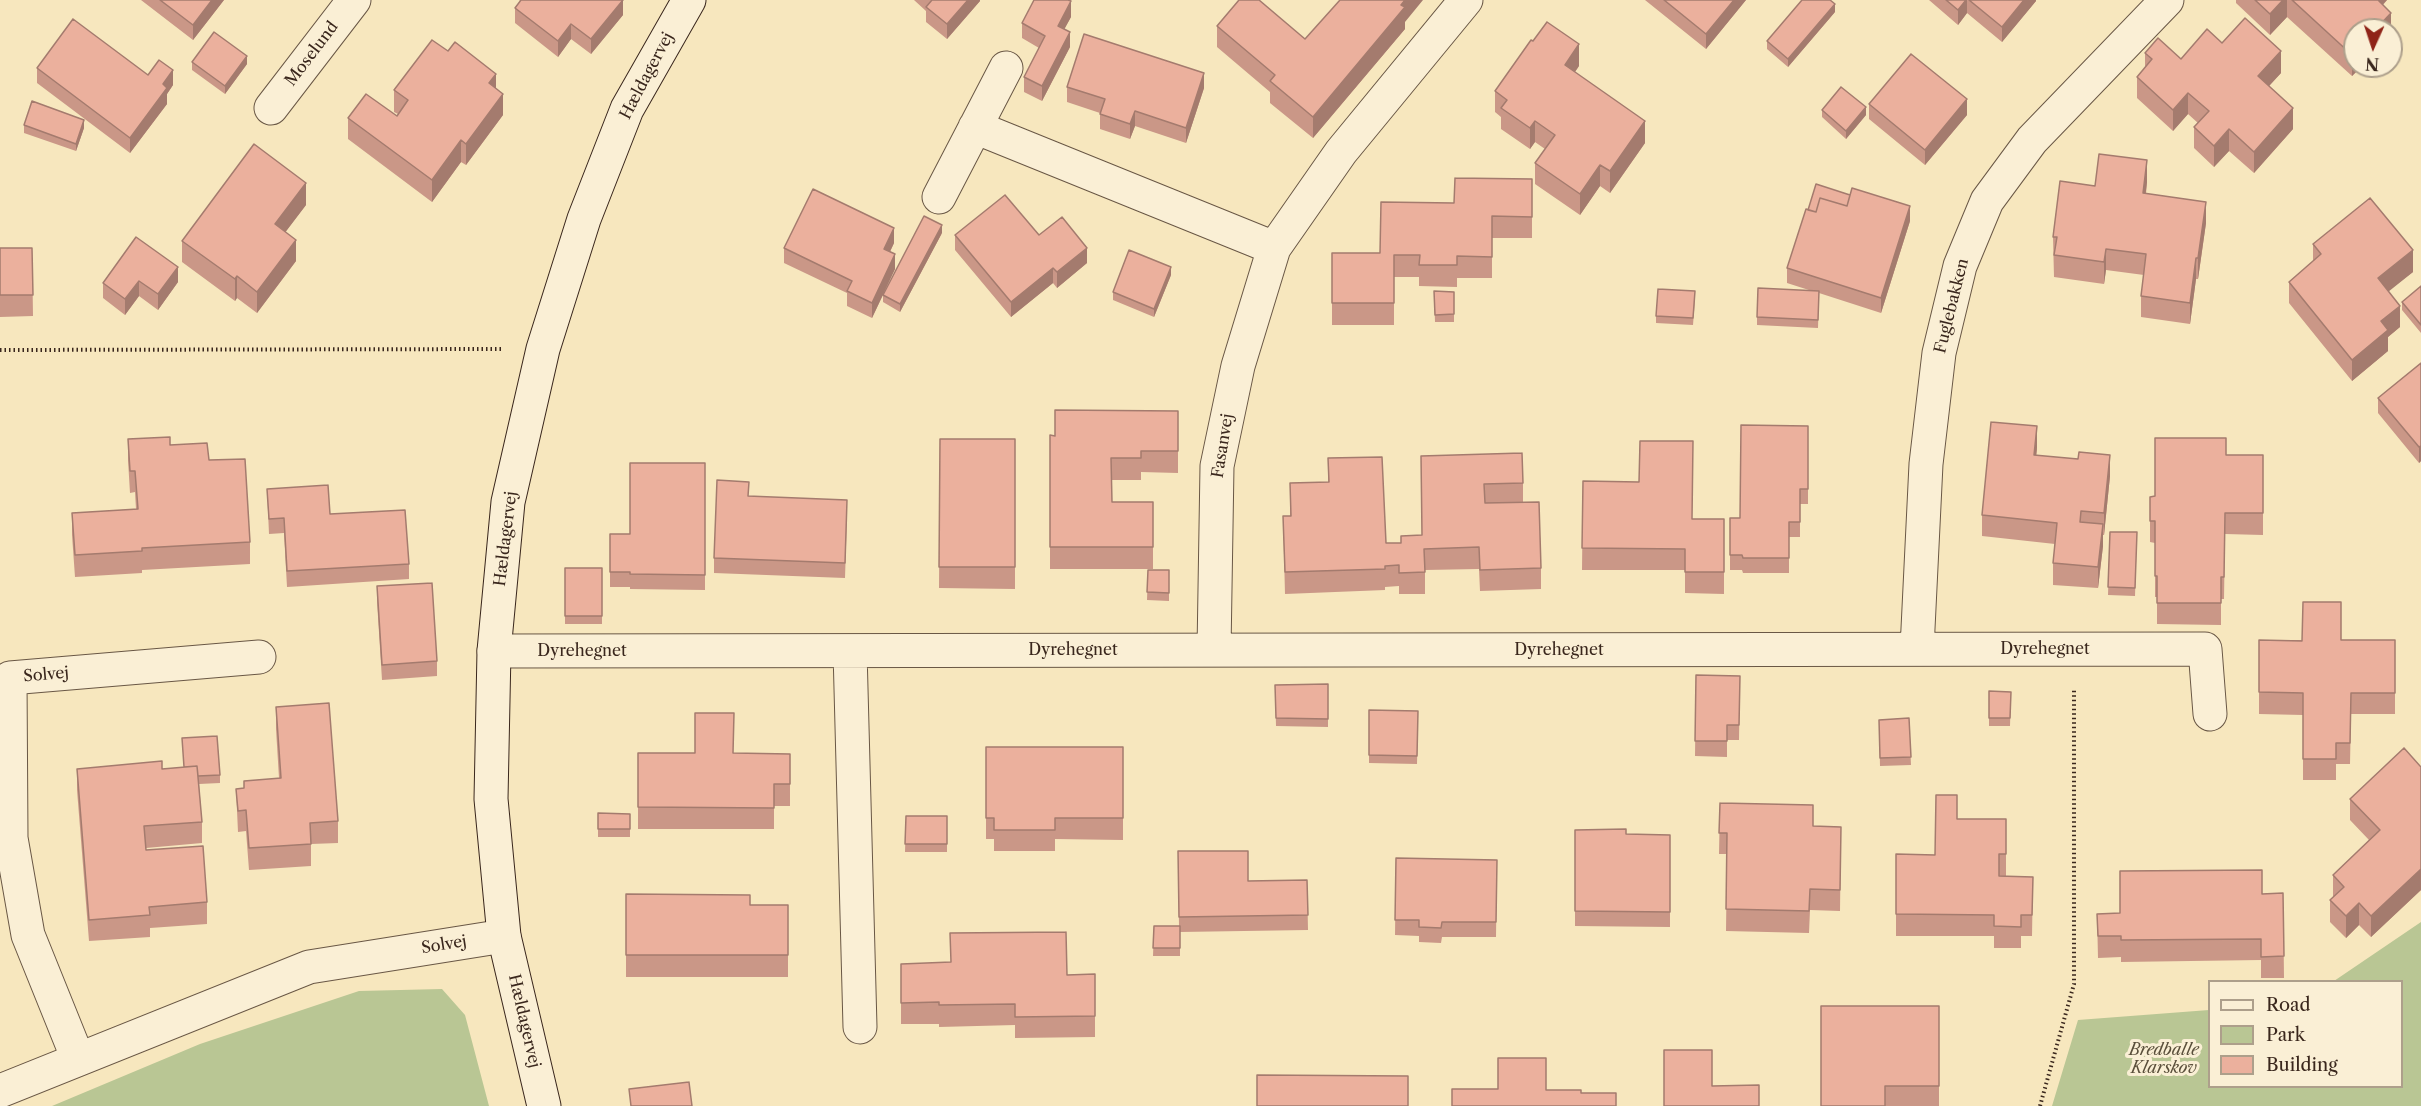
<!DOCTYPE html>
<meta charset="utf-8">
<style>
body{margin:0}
#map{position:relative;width:2421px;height:1106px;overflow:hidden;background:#f7e7be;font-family:"Libre Caslon Text",serif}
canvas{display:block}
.legend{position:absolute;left:2208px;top:980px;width:195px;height:108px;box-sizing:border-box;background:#faefd5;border:2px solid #ad9f8b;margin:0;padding:8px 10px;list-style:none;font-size:18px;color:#3a271d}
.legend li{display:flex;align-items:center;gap:12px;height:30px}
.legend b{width:30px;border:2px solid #ad9f8b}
.north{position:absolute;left:2343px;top:18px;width:60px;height:60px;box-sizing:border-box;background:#faefd5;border:2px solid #ad9f8b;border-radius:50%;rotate:183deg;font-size:16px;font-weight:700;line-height:24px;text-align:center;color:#3a271d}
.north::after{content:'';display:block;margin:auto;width:21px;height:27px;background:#8f2418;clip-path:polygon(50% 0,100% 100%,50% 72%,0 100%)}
</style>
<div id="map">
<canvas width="2421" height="1106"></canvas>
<ul class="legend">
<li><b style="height:8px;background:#faefd5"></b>Road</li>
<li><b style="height:16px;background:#b9c694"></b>Park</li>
<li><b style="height:16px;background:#ebb09d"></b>Building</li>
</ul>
<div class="north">N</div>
</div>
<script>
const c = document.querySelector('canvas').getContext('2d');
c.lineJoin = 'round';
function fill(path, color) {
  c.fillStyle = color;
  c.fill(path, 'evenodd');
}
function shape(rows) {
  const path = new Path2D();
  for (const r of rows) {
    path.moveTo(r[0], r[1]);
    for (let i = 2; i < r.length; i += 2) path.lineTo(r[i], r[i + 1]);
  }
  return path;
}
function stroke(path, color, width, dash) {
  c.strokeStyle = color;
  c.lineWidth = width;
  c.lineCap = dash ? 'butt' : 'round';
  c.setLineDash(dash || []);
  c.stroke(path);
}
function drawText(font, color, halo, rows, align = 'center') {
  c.font = font + ' "Libre Caslon Text",serif';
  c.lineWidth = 6;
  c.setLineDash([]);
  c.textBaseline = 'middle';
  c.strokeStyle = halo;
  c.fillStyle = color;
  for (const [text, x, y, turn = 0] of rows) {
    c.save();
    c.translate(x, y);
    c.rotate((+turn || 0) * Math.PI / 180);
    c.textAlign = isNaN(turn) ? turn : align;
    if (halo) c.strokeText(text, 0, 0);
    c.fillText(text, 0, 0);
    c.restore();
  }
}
fill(shape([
 [2421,922,2421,1106,2052,1106,2078,1020,2209,1010,2210,1086,2402,1086,2402,982,2334,981],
 [442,989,465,1015,489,1106,52,1106,200,1044,359,991]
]), '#b9c694');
const street = shape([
 [271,108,354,0],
 [975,127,1274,248],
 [939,197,1006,68],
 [1917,649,1926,464,1939,353,1960,266,1987,201,2032,140,2167,0],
 [1214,650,1217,466,1238,366,1274,248,1341,152,1466,0],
 [494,651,2205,649,2210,714],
 [850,651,860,1027],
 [78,1059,28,935,11,838,10,678,259,657],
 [0,1091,309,967,504,936]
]);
const secondary = shape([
 [544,1106,504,936,491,799,494,651,508,502,543,349,584,219,627,109,689,0]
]);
stroke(street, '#695745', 35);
stroke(secondary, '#3a271d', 35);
stroke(shape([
 [0,350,503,349],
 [2040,1106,2074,984,2074,689]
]), '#3a271d', 4, [1.5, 3]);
stroke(street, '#faefd5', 33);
stroke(secondary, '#faefd5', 33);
fill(shape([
 [141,0,224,0,193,40],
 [519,0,623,0,623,15,591,54,571,39,558,57,515,23,515,8,521,1],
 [914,0,980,0,980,1,947,39,926,22,926,11],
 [1645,0,1746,0,1706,49],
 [1929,0,2036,0,2036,1,2002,42,1967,13,1958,25],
 [2236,0,2387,0,2383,5,2391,30,2355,66,2362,66,2352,76,2287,17,2270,35,2236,3],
 [1835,12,1788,67,1767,49,1767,41],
 [1071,17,1064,29,1070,47,1042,101,1024,92,1024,77,1039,48,1022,38,1022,23],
 [1405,22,1405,29,1313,138,1270,103,1270,92,1217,47,1217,26,1305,39],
 [2222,43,2281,73,2269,86,2293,129,2254,173,2229,151,2214,167,2194,148,2194,127,2198,123,2188,114,2173,131,2137,98,2137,77,2145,68,2145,53,2181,59],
 [192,62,247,64,225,94,192,70],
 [1579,66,1575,72,1645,143,1610,193,1600,186,1580,215,1535,184,1535,163,1545,149,1535,142,1530,149,1501,129,1501,117,1495,112,1495,91],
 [37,68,148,75,173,85,167,94,167,104,130,153,37,83],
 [1067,87,1204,88,1186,143,1135,126,1130,139,1100,129,1100,113,1067,102],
 [496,89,503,115,466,165,461,162,432,202,348,139,348,118,397,116,398,114,394,112,394,90],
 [1869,104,1967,115,1925,165,1869,119],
 [1822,110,1866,115,1846,139,1822,117],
 [24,125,84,128,76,151,24,133],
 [1532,179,1532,238,1492,238,1492,278,1457,278,1457,287,1419,286,1419,277,1394,277,1394,325,1332,325,1332,253,1380,253,1454,203],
 [2147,182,2146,194,2206,223,2198,279,2196,279,2190,324,2141,317,2141,296,2144,275,2106,270,2104,284,2054,277,2053,237,2095,186],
 [306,205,285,232,296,261,257,313,237,298,235,301,182,262,182,241],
 [1910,221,1881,313,1819,293,1818,328,1757,325,1757,317,1812,291,1787,283,1787,268],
 [942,233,900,312,883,302,883,295,872,318,847,306,847,293,784,263,784,248,894,243,890,252,895,269,884,292],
 [955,235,1039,235,1087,263,1057,288,1053,283,1011,317,955,250],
 [136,237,178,282,158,310,139,296,125,315,103,298,103,283],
 [2313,244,2413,272,2388,291,2400,327,2388,337,2388,351,2352,381,2289,303,2289,282,2313,261],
 [0,248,32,248,33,316,0,317],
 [1171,275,1154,317,1113,300,1113,292],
 [2421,286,2421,333,2402,310,2402,302],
 [1434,291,1454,292,1454,322,1435,322],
 [1695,299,1693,325,1656,323,1656,316],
 [2421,363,2421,461,2419,463,2378,413,2378,398],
 [1178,411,1178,473,1141,472,1141,480,1112,480,1112,502,1153,502,1153,569,1050,569,1050,435,1055,436],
 [1808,426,1808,504,1800,504,1800,537,1789,537,1789,573,1743,573,1742,570,1730,570,1730,518,1740,518],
 [128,439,170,445,209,460,250,542,250,564,142,570,142,573,75,577,72,535,72,513,136,509,135,492,130,493,128,460],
 [940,439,1015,439,1015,589,939,588],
 [2037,448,2036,456,2110,476,2104,535,2103,535,2103,546,2098,588,2053,585,2053,563,2055,544,1982,536,1982,515],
 [2226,455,2263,455,2263,535,2225,534,2224,599,2221,599,2221,625,2157,624,2157,597,2155,597,2155,543,2150,542,2150,497,2155,496],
 [1421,456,1523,483,1523,502,1541,568,1541,589,1480,591,1479,569,1425,570,1425,594,1399,594,1399,586,1385,587,1385,590,1285,594,1283,516,1290,516,1290,483,1328,482,1328,458,1386,543,1401,543,1422,535],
 [705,463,705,590,630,589,630,587,610,587,610,534,630,534],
 [1583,481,1692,519,1724,519,1724,594,1685,593,1685,570,1582,570],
 [267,489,330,514,409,564,409,579,287,587,284,533,269,534],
 [749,496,847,515,845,578,714,573,714,558],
 [2110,532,2137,532,2135,596,2108,595],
 [565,568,602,568,602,624,565,624],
 [1148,570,1169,570,1169,601,1147,600],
 [377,586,437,661,437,676,382,680,377,601],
 [2259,640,2395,640,2395,714,2351,714,2350,764,2336,764,2336,780,2303,780,2303,715,2259,714],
 [1696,675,1740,676,1739,740,1727,740,1727,757,1695,756],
 [1328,684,1328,727,1276,726,1275,685],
 [1989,691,2011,692,2010,726,1989,726],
 [276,707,338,821,338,843,311,844,311,866,249,870,246,831,238,832,236,789,244,788,279,778,276,729],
 [1369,710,1418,711,1417,764,1369,763],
 [1909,718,1911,765,1880,766,1879,720],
 [986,747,1123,747,1123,840,1055,839,1055,851,994,851,994,839,986,839],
 [638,753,790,754,790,806,774,806,774,829,638,829],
 [2421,767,2421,890,2371,937,2359,925,2346,938,2330,922,2330,900,2333,897,2333,875,2369,840,2350,820,2350,799],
 [77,769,220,775,220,783,199,784,202,822,202,843,146,848,146,850,207,902,207,924,150,928,150,937,89,941,77,790],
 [1720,803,1813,826,1841,827,1840,911,1810,910,1809,933,1726,931,1727,854,1719,854],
 [598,813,630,814,630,837,598,837],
 [906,816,947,816,947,852,905,852],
 [1957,819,2006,819,2006,876,1999,876,2033,877,2032,936,2021,936,2021,948,1994,948,1994,936,1896,936,1896,854,1935,855],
 [1575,830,1626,834,1670,835,1670,927,1575,926],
 [1178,851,1248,881,1307,880,1308,930,1180,932,1180,956,1153,956,1154,926,1179,926],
 [1396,858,1497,860,1496,937,1442,937,1441,943,1419,942,1419,936,1395,935],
 [2283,893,2284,978,2261,978,2261,960,2121,962,2121,957,2098,958,2097,914,2120,913,2262,894],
 [626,894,750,905,788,905,788,977,626,977],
 [901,964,1067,975,1095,974,1095,1037,1015,1038,1015,1025,939,1027,939,1024,901,1024],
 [1939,1006,1939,1106,1821,1106]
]), '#ca9787');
fill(shape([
 [212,0,224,0,193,40,193,25],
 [623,0,623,15,591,54,591,39],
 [968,0,980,0,980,1,947,39,947,24],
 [1405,0,1423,0,1405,22,1405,29,1313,138,1313,117],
 [1734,0,1746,0,1706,49,1706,34],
 [1966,0,1967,0,1967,13,1958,25,1958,10],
 [2024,0,2036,0,2036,1,2002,42,2002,27],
 [2283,0,2287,0,2287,17,2270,35,2270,14],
 [2372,0,2387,0,2372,16],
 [1071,1,1071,17,1058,41,1058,26],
 [1835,4,1835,12,1788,67,1788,59],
 [2391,13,2391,30,2375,30],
 [571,24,571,39,558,57,558,41],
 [1070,32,1070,47,1042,101,1042,86],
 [1579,44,1579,66,1565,86,1565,65],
 [2281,51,2281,73,2258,98,2258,76],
 [2355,52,2355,66,2362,66,2352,76,2352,55],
 [247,56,247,64,225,94,225,86],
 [173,70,173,85,167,94,167,104,130,153,130,138,163,84],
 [1204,73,1204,88,1186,143,1186,128],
 [496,74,496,95,489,83],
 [2188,93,2188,114,2173,131,2173,110],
 [503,94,503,115,466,165,466,144],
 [1967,99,1967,115,1925,165,1925,150],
 [1866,107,1866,115,1846,139,1846,131],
 [2293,108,2293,129,2254,173,2254,152],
 [1135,111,1135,126,1130,139,1130,124],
 [84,120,84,128,76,151,76,144],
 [1535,121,1535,142,1530,149,1530,128],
 [1645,121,1645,143,1610,193,1610,171],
 [2229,129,2229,151,2214,167,2214,146],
 [461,140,461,162,432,202,432,180],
 [2147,160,2147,182,2143,215,2143,193],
 [1600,165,1600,186,1580,215,1580,194],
 [306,183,306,205,275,246,275,224],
 [2206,202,2206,223,2198,279,2198,258],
 [1910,206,1910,221,1881,313,1881,298],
 [942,225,942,233,900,312,900,304],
 [894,228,894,243,884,264,884,249],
 [296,240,296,261,257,313,257,292],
 [1087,248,1087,263,1057,288,1057,272],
 [2106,249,2106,270,2104,284,2104,262],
 [2413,250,2413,272,2378,300,2378,278],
 [895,254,895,269,872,318,872,303],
 [2196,258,2196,279,2190,324,2190,303],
 [178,267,178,282,158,310,158,294],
 [1171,267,1171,275,1154,317,1154,309],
 [1053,268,1053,283,1011,317,1011,302],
 [237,276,237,298,235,301,235,279],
 [139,281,139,296,125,315,125,299],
 [2400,306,2400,327,2388,337,2388,351,2352,381,2352,360,2381,321],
 [2037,426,2037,448,2034,477,2034,455],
 [2421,446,2421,461,2419,463,2419,447],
 [2110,455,2110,476,2104,535,2104,513],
 [2103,524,2103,546,2098,588,2098,567],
 [2421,869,2421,890,2371,937,2371,916],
 [2359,903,2359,925,2346,938,2346,916]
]), '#a47b6e');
const building = shape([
 [160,0,212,0,193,25,160,0],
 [521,0,623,0,591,39,571,24,558,41,515,8,521,0],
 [932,0,968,0,947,24,926,7,932,0],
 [1034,0,1068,0,1071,1,1058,26,1070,32,1042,86,1024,77,1045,36,1022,23,1034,0],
 [1239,0,1259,0,1305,39,1340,0,1405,0,1401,5,1405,7,1313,117,1270,81,1275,75,1217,26,1239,0],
 [1664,0,1734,0,1706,34,1664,0],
 [1802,0,1830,0,1835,4,1788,59,1767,41,1802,0],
 [1946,0,1966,0,1958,10,1946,0],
 [1969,0,2024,0,2002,27,1969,0],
 [2255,0,2283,0,2270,14,2255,0],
 [2292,0,2378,0,2391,13,2375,30,2355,30,2355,52,2352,55,2292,0],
 [2245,18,2281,51,2258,76,2293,108,2254,152,2229,129,2214,146,2194,127,2209,111,2188,93,2173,110,2137,77,2152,59,2145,53,2158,38,2181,59,2207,29,2222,43,2245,18],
 [73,19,148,75,159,60,173,70,163,84,167,88,130,138,37,68,73,19],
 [1547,22,1579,44,1565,65,1645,121,1610,171,1600,165,1580,194,1535,163,1555,135,1535,121,1530,128,1501,108,1507,100,1495,91,1531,40,1533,41,1547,22],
 [214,32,247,56,225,86,192,62,214,32],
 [1084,34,1204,73,1186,128,1135,111,1130,124,1100,114,1105,99,1067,87,1084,34],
 [432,40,448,51,455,42,496,74,489,83,503,94,466,144,461,140,432,180,348,118,366,94,397,116,408,100,394,90,432,40],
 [1911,54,1967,99,1925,150,1869,104,1911,54],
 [1841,87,1866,107,1846,131,1822,110,1841,87],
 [32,101,84,120,76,144,24,125,32,101],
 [254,144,306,183,275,224,296,240,257,292,237,276,235,279,182,241,254,144],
 [2099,154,2147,160,2143,193,2206,202,2198,258,2196,258,2190,303,2141,296,2146,254,2106,249,2104,262,2054,255,2057,237,2053,237,2060,181,2095,186,2099,154],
 [1455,178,1532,179,1532,217,1492,216,1492,257,1457,256,1457,265,1419,265,1420,255,1394,255,1394,303,1332,303,1332,253,1380,253,1381,202,1454,203,1455,178],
 [1816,184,1850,195,1847,206,1820,198,1816,212,1808,210,1816,184],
 [1852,188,1910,206,1881,298,1787,268,1806,209,1816,212,1820,198,1847,206,1852,188],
 [813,189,894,228,884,249,895,254,872,303,847,291,852,281,784,248,813,189],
 [1005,195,1039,235,1062,217,1087,248,1057,272,1053,268,1011,302,955,235,1005,195],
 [2370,198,2413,250,2378,278,2400,306,2381,321,2388,330,2352,360,2289,282,2321,254,2313,244,2370,198],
 [924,216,942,225,900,304,883,295,924,216],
 [136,237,178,267,158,294,139,281,125,299,103,283,136,237],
 [0,248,32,248,33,295,0,295,0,248],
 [1129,250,1171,267,1154,309,1113,292,1129,250],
 [2421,286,2421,325,2402,302,2421,286],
 [1758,288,1819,291,1818,320,1757,317,1758,288],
 [1658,289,1695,291,1693,318,1656,316,1658,289],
 [1434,291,1454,292,1454,314,1435,315,1434,291],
 [2421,363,2421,446,2419,447,2378,398,2421,363],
 [1055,410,1178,411,1178,451,1141,451,1141,458,1111,458,1112,502,1153,502,1153,547,1050,547,1050,435,1055,436,1055,410],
 [1991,422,2037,426,2034,455,2078,459,2079,452,2110,455,2104,513,2081,511,2080,522,2103,524,2098,567,2053,563,2057,523,1982,515,1991,422],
 [1741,425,1808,426,1808,489,1800,489,1800,522,1789,522,1789,558,1743,558,1742,555,1730,555,1730,518,1740,518,1741,425],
 [170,437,170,445,207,443,209,460,245,459,250,542,142,548,142,551,75,555,72,513,138,509,135,471,130,471,128,439,170,437],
 [2155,438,2226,438,2226,455,2263,455,2263,513,2225,513,2224,577,2221,577,2221,603,2157,603,2157,576,2155,576,2155,521,2150,521,2150,497,2155,496,2155,438],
 [940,439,1015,439,1015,567,939,567,940,439],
 [1640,441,1693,441,1692,519,1724,519,1724,572,1685,572,1685,549,1582,548,1583,481,1639,482,1640,441],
 [1522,453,1523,483,1484,484,1485,503,1539,502,1541,568,1480,570,1479,547,1424,549,1425,572,1399,573,1399,565,1385,566,1385,569,1285,572,1283,516,1291,516,1290,483,1329,482,1328,458,1382,457,1386,543,1401,543,1401,536,1422,535,1421,456,1522,453],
 [630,463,705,463,705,575,630,574,630,572,610,572,610,534,630,534,630,463],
 [717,480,749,482,748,496,847,500,845,563,714,558,717,480],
 [328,485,330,514,405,510,409,564,287,571,284,518,269,519,267,489,328,485],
 [2110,532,2137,532,2135,588,2108,587,2110,532],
 [565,568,602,568,602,616,565,616,565,568],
 [1148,570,1169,570,1169,593,1147,592,1148,570],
 [432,583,437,661,382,665,377,586,432,583],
 [2303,602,2341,602,2341,640,2395,640,2395,693,2351,693,2350,743,2336,743,2336,759,2303,759,2303,693,2259,692,2259,640,2302,641,2303,602],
 [1696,675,1740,676,1739,725,1727,725,1727,741,1695,741,1696,675],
 [1328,684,1328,719,1276,718,1275,685,1328,684],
 [1989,691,2011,692,2010,718,1989,718,1989,691],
 [329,703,338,821,310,823,311,844,249,848,246,810,238,811,236,789,244,788,244,781,281,778,276,707,329,703],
 [1369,710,1418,711,1417,756,1369,755,1369,710],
 [695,713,734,713,733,753,790,754,790,784,774,784,774,808,638,807,638,753,695,753,695,713],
 [1909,718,1911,757,1880,758,1879,720,1909,718],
 [217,736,220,775,198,776,197,766,184,767,182,738,217,736],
 [986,747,1123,747,1123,818,1055,818,1055,830,994,830,994,818,986,818,986,747],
 [2404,748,2421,767,2421,869,2371,916,2359,903,2346,916,2330,900,2344,887,2333,875,2380,830,2350,799,2404,748],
 [162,761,162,769,197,766,202,822,144,826,146,850,203,846,207,902,149,907,150,915,89,920,77,769,162,761],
 [1936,795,1957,795,1957,819,2006,819,2006,854,1999,854,1999,876,2033,877,2032,915,2021,915,2021,927,1994,926,1994,915,1896,914,1896,854,1935,855,1936,795],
 [1720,803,1813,805,1813,826,1841,827,1840,890,1810,889,1809,911,1726,909,1727,833,1719,833,1720,803],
 [598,813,630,814,630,829,598,829,598,813],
 [906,816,947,816,947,844,905,844,906,816],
 [1626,829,1626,834,1670,835,1670,912,1575,911,1575,830,1626,829],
 [1178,851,1248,851,1248,881,1307,880,1308,915,1179,917,1178,851],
 [1396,858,1497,860,1496,922,1442,922,1441,928,1419,927,1419,920,1395,920,1396,858],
 [2262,870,2262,894,2283,893,2284,956,2261,957,2261,939,2121,940,2121,936,2098,936,2097,914,2120,913,2120,871,2262,870],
 [626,894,750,895,750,905,788,905,788,955,626,955,626,894],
 [1154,926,1180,926,1180,948,1153,948,1154,926],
 [1066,932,1067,975,1095,974,1095,1016,1015,1017,1015,1004,939,1005,939,1002,901,1003,901,964,951,962,950,933,1066,932],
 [1821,1006,1939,1006,1939,1086,1885,1086,1885,1106,1821,1106,1821,1006],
 [1664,1050,1712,1050,1712,1086,1759,1085,1759,1106,1664,1106,1664,1050],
 [1498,1058,1546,1058,1546,1090,1581,1090,1581,1093,1616,1093,1616,1106,1452,1106,1452,1089,1498,1089,1498,1058],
 [1257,1075,1408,1076,1408,1106,1257,1106,1257,1075],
 [689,1082,692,1106,631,1106,629,1089,689,1082]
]);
fill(building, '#ebb09d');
stroke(building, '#a47b6e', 1.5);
drawText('16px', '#3a271d', '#faefd5', [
 ["Moselund",312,54,-53],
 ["Hældagervej",647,76,-62],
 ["Fuglebakken",1952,306,-76],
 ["Fasanvej",1223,446,-81],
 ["Hældagervej",506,539,-83],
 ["Dyrehegnet",2045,649],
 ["Dyrehegnet",1073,650],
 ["Dyrehegnet",1559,650],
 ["Dyrehegnet",582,651],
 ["Solvej",46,675,-5],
 ["Solvej",444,945,-9],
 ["Hældagervej",524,1021,77]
]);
drawText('italic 16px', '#5a4f3b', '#faefd5', [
 ["Bredballe",2164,1050],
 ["Klarskov",2164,1068]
]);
</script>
